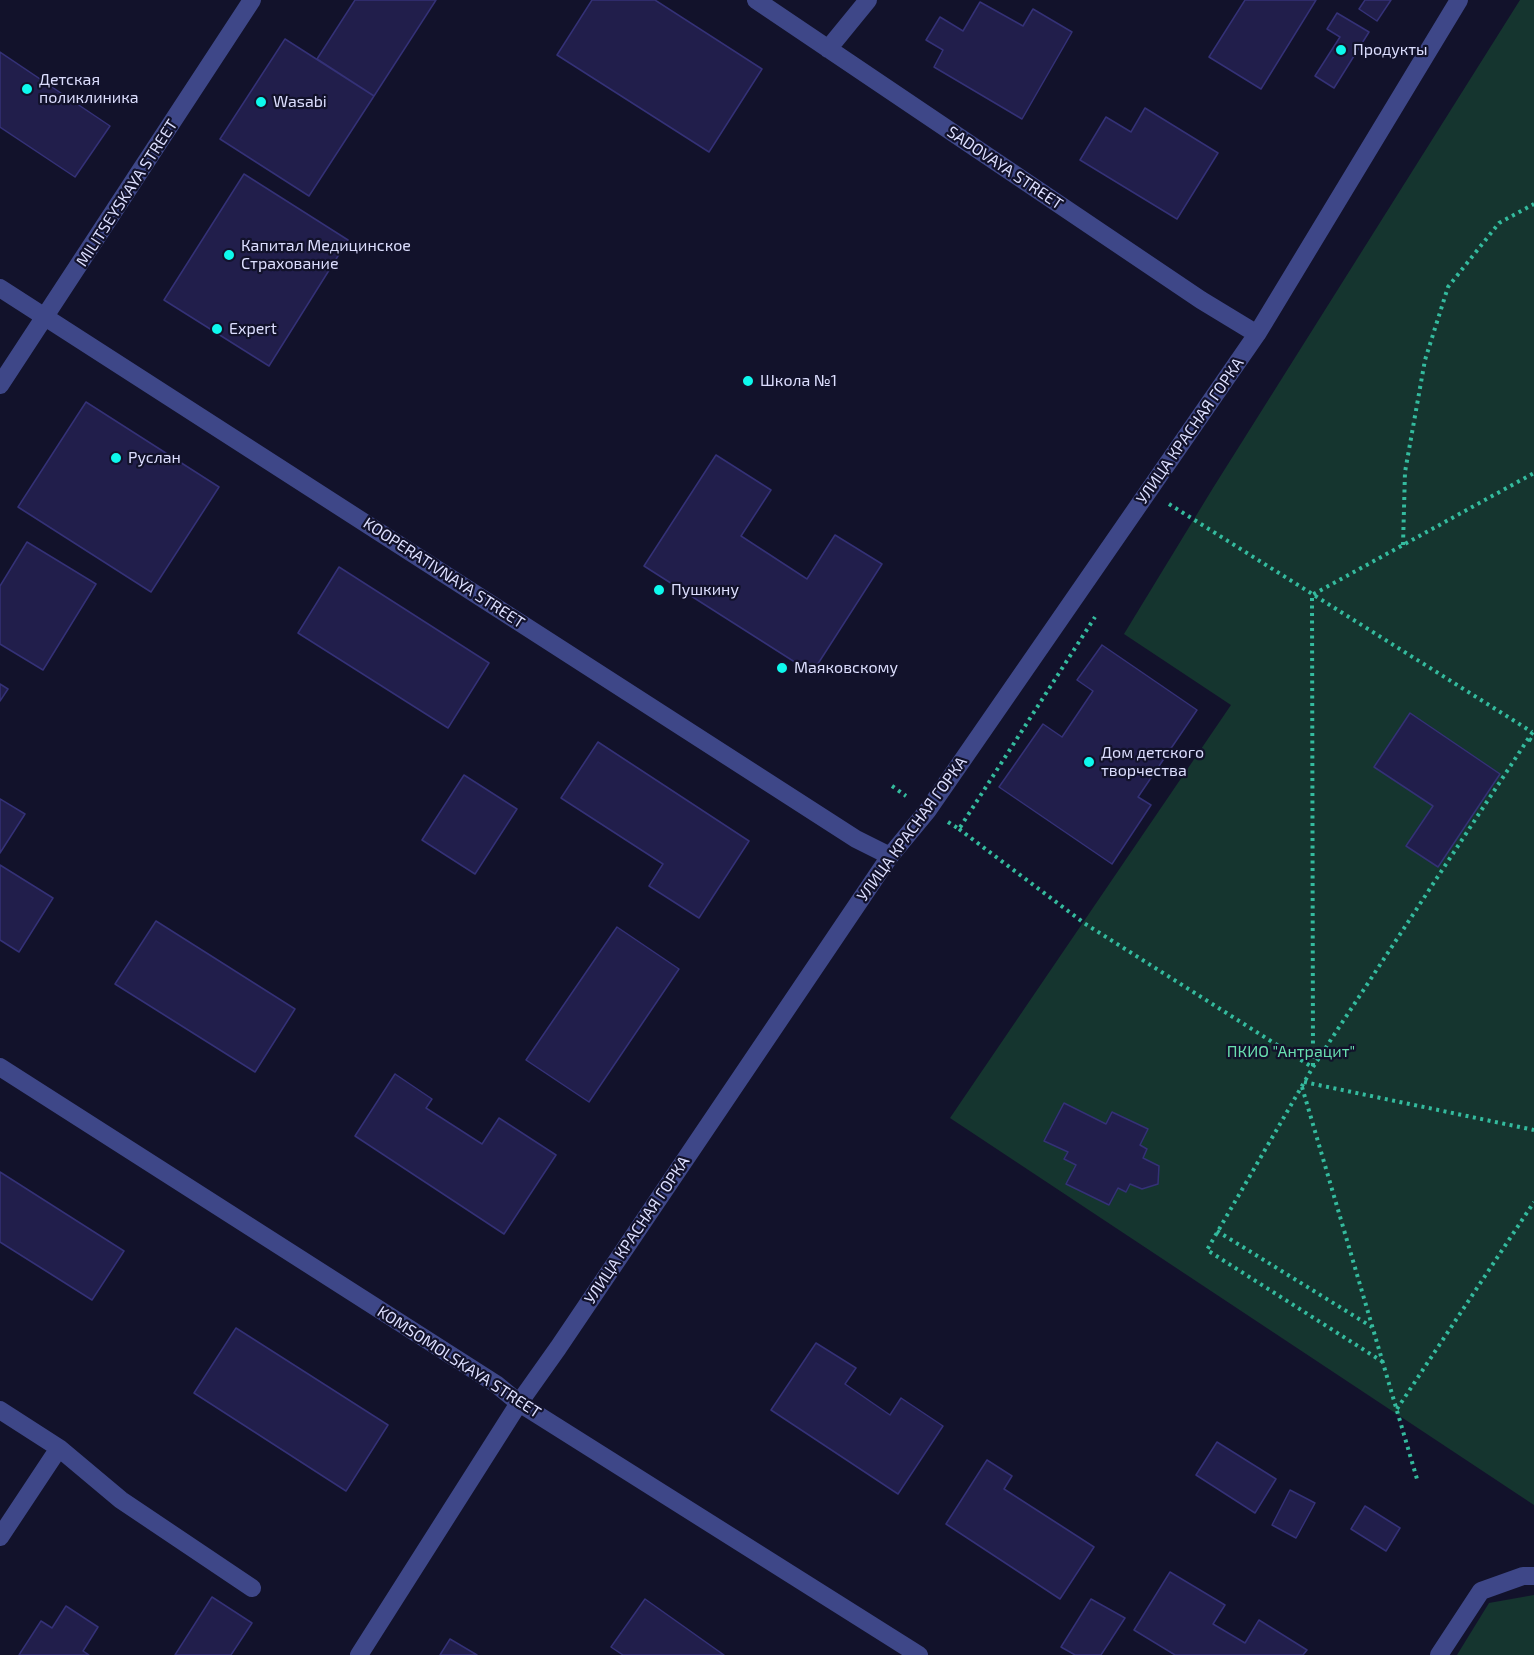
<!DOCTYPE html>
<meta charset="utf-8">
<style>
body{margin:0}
canvas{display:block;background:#12122b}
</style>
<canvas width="1534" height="1655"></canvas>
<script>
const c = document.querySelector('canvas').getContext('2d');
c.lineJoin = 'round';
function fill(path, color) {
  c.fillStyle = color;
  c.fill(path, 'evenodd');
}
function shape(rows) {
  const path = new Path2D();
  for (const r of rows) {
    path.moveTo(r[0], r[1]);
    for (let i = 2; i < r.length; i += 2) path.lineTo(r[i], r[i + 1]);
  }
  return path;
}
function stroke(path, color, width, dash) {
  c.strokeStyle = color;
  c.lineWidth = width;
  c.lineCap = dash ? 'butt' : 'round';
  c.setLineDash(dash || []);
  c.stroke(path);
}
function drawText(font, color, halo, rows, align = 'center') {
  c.font = font + ' "Exo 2",sans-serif';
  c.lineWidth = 4.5;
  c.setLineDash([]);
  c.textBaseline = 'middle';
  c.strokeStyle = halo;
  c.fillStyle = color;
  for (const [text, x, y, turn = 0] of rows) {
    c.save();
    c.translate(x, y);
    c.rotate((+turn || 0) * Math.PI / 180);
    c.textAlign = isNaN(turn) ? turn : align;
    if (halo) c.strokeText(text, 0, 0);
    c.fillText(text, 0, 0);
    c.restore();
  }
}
fill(shape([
 [1520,0,1534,0,1534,1505,950,1118,1231,705,1124,634,1213,488],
 [1534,1595,1534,1655,1457,1655,1489,1603]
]), '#15352f');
const building = shape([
 [355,0,436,0,374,96,317,59,355,0],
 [592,0,655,0,762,69,709,152,557,55,592,0],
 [1245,0,1316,0,1261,89,1209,57,1245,0],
 [1365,0,1391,0,1377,21,1359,9,1365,0],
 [980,2,1023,26,1033,9,1072,32,1022,119,934,67,943,50,926,40,940,17,963,31,980,2],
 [1337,13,1369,32,1334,88,1315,76,1340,37,1327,29,1337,13],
 [285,39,374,96,309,196,220,139,285,39],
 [0,52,110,126,75,177,0,127,0,52],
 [1145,108,1218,153,1177,219,1080,160,1106,117,1131,132,1145,108],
 [244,174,348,240,269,366,164,300,244,174],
 [86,402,219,487,151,592,18,507,86,402],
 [716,455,771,490,741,536,807,579,835,535,882,564,812,673,644,566,716,455],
 [27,542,96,584,43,670,0,644,0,586,27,542],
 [339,567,489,663,448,728,298,633,339,567],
 [1102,645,1197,710,1138,797,1151,805,1112,864,999,787,1043,724,1062,737,1093,691,1077,680,1102,645],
 [0,684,8,689,0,701,0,684],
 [1410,713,1500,774,1438,867,1406,846,1433,806,1374,767,1410,713],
 [598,742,749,841,699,918,649,886,663,864,561,798,598,742],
 [464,775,517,809,475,874,422,840,464,775],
 [0,799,25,814,0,853,0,799],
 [0,865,53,898,19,952,0,940,0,865],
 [156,921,295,1009,255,1072,115,984,156,921],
 [617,927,679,969,589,1102,526,1060,617,927],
 [395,1074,432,1099,426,1108,482,1144,499,1118,556,1155,504,1234,355,1136,395,1074],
 [1064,1103,1106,1124,1112,1112,1148,1129,1140,1145,1147,1149,1143,1158,1159,1166,1158,1184,1142,1189,1130,1184,1126,1192,1118,1188,1109,1205,1066,1184,1076,1165,1064,1159,1068,1152,1044,1141,1064,1103],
 [0,1172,124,1251,92,1300,0,1242,0,1172],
 [236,1328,388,1425,346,1491,194,1393,236,1328],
 [816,1343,856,1368,845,1384,890,1415,901,1398,943,1426,898,1494,771,1410,816,1343],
 [1217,1442,1276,1479,1255,1513,1196,1475,1217,1442],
 [987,1460,1012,1476,1004,1489,1094,1547,1060,1599,946,1524,987,1460],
 [1290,1490,1315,1503,1296,1538,1272,1525,1290,1490],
 [1365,1506,1400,1528,1386,1551,1351,1529,1365,1506],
 [1170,1572,1225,1605,1213,1624,1245,1643,1259,1620,1307,1650,1303,1655,1175,1655,1134,1630,1170,1572],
 [212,1597,252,1623,231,1655,175,1655,212,1597],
 [645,1599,724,1655,623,1655,611,1647,645,1599],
 [1091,1599,1125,1618,1101,1655,1075,1655,1061,1647,1091,1599],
 [66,1606,98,1627,83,1651,89,1655,19,1655,41,1621,52,1628,66,1606],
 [450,1639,477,1655,440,1655,450,1639]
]);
fill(building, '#211e4b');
stroke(building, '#343177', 1.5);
stroke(shape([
 [1169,504,1532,732],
 [1403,545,1405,472,1425,360,1448,287,1499,223,1534,204],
 [1529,739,1534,742],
 [892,786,906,796],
 [948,822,959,829,1095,617],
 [959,829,1084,923,1312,1067],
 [1313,1066,1312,595,1534,473],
 [1304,1082,1534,1130],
 [1302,1087,1417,1479],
 [1217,1231,1372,1327],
 [1383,1362,1207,1250,1313,1067,1534,730],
 [1397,1409,1534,1202]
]), '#34bb9e', 4, [3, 4.5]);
stroke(shape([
 [756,0,1201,300,1257,334],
 [828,49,868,0],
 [0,288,856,839,890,856],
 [0,385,252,0],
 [0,1067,496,1384,519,1403,919,1655],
 [0,1410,59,1448,121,1500,252,1588],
 [0,1537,59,1448],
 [359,1655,519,1403,558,1348,890,856,928,810,1257,334,1459,0],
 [1439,1655,1481,1591,1523,1576,1534,1576]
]), '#3e4788', 18);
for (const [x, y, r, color] of [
 [1341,50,6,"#0ef9ed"],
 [27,89,6,"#0ef9ed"],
 [261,102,6,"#0ef9ed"],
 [229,255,6,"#0ef9ed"],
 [217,329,6,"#0ef9ed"],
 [748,381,6,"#0ef9ed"],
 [116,458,6,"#0ef9ed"],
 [659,590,6,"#0ef9ed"],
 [782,668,6,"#0ef9ed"],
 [1089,762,6,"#0ef9ed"]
]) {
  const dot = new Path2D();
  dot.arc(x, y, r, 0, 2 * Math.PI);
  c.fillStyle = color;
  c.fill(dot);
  stroke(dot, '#12122b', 2);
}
drawText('16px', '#dcdefe', '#12122b', [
 ["Продукты",1353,50],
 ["Детская",39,80],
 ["поликлиника",39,98],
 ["Wasabi",273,102],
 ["Капитал Медицинское",241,246],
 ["Страхование",241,264],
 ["Expert",229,329],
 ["Школа №1",760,381],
 ["Руслан",128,458],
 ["Пушкину",671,590],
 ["Маяковскому",794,668],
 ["Дом детского",1101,753],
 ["творчества",1101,771]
], 'left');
drawText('16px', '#dcdefe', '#12122b', [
 ["SADOVAYA STREET",1005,168,34],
 ["MILITSEYSKAYA STREET",127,193,-57],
 ["УЛИЦА КРАСНАЯ ГОРКА",1190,431,-55],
 ["KOOPERATIVNAYA STREET",444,573,33],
 ["УЛИЦА КРАСНАЯ ГОРКА",912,829,-54],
 ["УЛИЦА КРАСНАЯ ГОРКА",637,1230,-56],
 ["KOMSOMOLSKAYA STREET",459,1362,33]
]);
drawText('16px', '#68deaf', '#12122b', [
 ["ПКИО \"Антрацит\"",1291,1052]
]);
</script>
